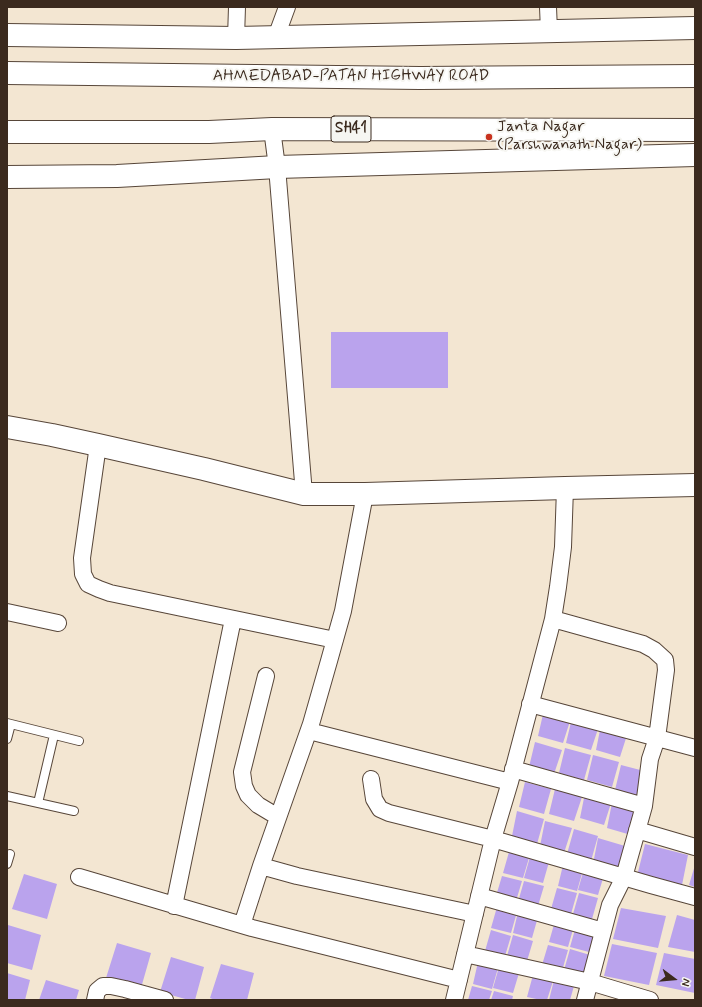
<!DOCTYPE html>
<style>
body{margin:0}
#map{position:relative;width:702px;height:1007px;overflow:hidden;background:#f3e6d2;font-family:Mynerve,sans-serif}
canvas{display:block}
.frame{position:absolute;inset:0;border:8px solid #3b2a1e;pointer-events:none}
.north{position:absolute;left:654px;top:959px;width:40px;height:40px;-webkit-text-stroke:3px #f6f6f2;paint-order:stroke;rotate:106deg;font-size:11px;font-weight:700;line-height:16px;text-align:center;color:#3b2a1e}
.north::after{content:'';display:block;margin:auto;width:14px;height:18px;background:#3b2a1e;clip-path:polygon(50% 0,100% 100%,50% 72%,0 100%)}
</style>
<div id="map">
<canvas width="702" height="1007"></canvas>
<div class="frame"></div>
<div class="north">N</div>
</div>
<script>
const c = document.querySelector('canvas').getContext('2d');
c.lineJoin = 'round';
function fill(path, color) {
  c.fillStyle = color;
  c.fill(path, 'evenodd');
}
function shape(rows) {
  const path = new Path2D();
  for (const r of rows) {
    path.moveTo(r[0], r[1]);
    for (let i = 2; i < r.length; i += 2) path.lineTo(r[i], r[i + 1]);
  }
  return path;
}
function stroke(path, color, width, dash) {
  c.strokeStyle = color;
  c.lineWidth = width;
  c.lineCap = dash ? 'butt' : 'round';
  c.setLineDash(dash || []);
  c.stroke(path);
}
function drawText(font, color, halo, rows, align = 'center') {
  c.font = font + ' Mynerve,sans-serif';
  c.lineWidth = 4;
  c.setLineDash([]);
  c.textBaseline = 'middle';
  c.strokeStyle = halo;
  c.fillStyle = color;
  for (const [text, x, y, turn = 0] of rows) {
    c.save();
    c.translate(x, y);
    c.rotate((+turn || 0) * Math.PI / 180);
    c.textAlign = isNaN(turn) ? turn : align;
    if (halo) c.strokeText(text, 0, 0);
    c.fillText(text, 0, 0);
    c.restore();
  }
}
fill(shape([
 [331,332,448,332,448,388,331,388],
 [544,710,571,718,563,743,538,736],
 [572,718,599,726,591,750,566,743],
 [601,725,628,732,620,757,596,750],
 [535,742,562,750,554,774,529,767],
 [565,748,591,755,584,780,559,773],
 [593,755,619,762,612,787,587,780],
 [621,765,648,772,640,797,615,790],
 [525,782,551,789,544,814,519,807],
 [555,789,582,797,574,821,549,814],
 [585,793,612,800,604,825,580,818],
 [612,803,639,810,631,835,607,828],
 [517,811,544,819,537,844,512,836],
 [545,821,572,828,564,853,540,846],
 [574,829,598,836,591,861,567,854],
 [598,838,625,846,617,871,593,864],
 [645,844,688,855,682,885,637,876],
 [509,852,529,858,523,878,503,873],
 [530,857,549,862,543,883,524,878],
 [563,865,583,870,577,891,558,886],
 [695,865,695,887,689,885],
 [584,869,604,875,598,895,578,890],
 [24,874,57,884,47,919,12,909],
 [502,876,522,881,516,901,496,896],
 [524,881,544,886,538,906,518,902],
 [557,888,577,893,571,914,551,909],
 [579,893,598,898,592,919,573,914],
 [497,907,517,912,511,933,491,928],
 [621,908,666,916,658,948,613,939],
 [518,912,538,917,532,938,513,933],
 [677,915,695,920,695,952,668,947],
 [555,921,574,926,568,947,549,942],
 [8,925,41,935,32,970,7,963,7,929],
 [576,926,595,931,589,952,570,947],
 [491,930,511,936,505,956,485,951],
 [513,935,533,941,527,961,507,956],
 [117,943,151,953,141,988,106,978],
 [612,944,657,953,649,985,604,976],
 [548,945,568,950,562,971,542,965],
 [570,949,590,955,584,976,564,970],
 [664,953,695,959,695,993,656,985],
 [171,957,204,967,195,1000,189,1000,160,992],
 [478,962,498,968,492,989,473,984],
 [221,964,254,973,247,1000,215,1000,210,998],
 [499,967,519,973,513,993,493,988],
 [7,973,30,980,25,1000,7,1000],
 [533,975,553,981,547,1000,541,1000,527,997],
 [46,980,79,990,76,1000,39,1000],
 [554,980,574,986,570,1000,549,1000],
 [472,986,492,991,489,1000,468,1000],
 [494,991,513,996,512,1000,491,1000]
]), '#baa3ed');
const lane = shape([
 [7,723,79,741],
 [7,739,11,724],
 [7,796,74,811],
 [38,803,54,735],
 [7,864,10,854]
]);
const street = shape([
 [548,7,549,31],
 [276,37,287,7],
 [236,38,237,7],
 [272,129,277,167,304,494],
 [98,445,82,558,83,574,88,584,99,589,110,593,335,640],
 [7,612,58,623],
 [553,619,643,644,654,650,665,660,666,670,657,738,650,759,644,806,624,877,610,905,585,1000],
 [266,676,242,772,244,786,248,795,258,805,278,817],
 [530,704,695,748],
 [309,731,510,782],
 [513,769,644,806],
 [371,779,374,799,380,809,389,813,493,839,651,885,695,897],
 [637,830,695,847],
 [261,866,297,876,475,914],
 [79,877,252,928,459,980],
 [479,896,603,931],
 [174,906,233,619],
 [242,925,261,866,311,724,329,661,343,611,365,494],
 [465,954,590,982,650,1000],
 [95,1000,97,991,103,986,111,986,125,989,165,1000],
 [454,1000,493,839,510,782,553,619,558,587,563,547,565,488]
]);
const secondary = shape([
 [7,35,236,38,695,28],
 [7,177,117,176,277,167,695,155],
 [7,427,52,435,98,445,204,469,304,494,365,494,565,488,695,485]
]);
const primary = shape([
 [7,73,420,78,695,76],
 [7,132,209,132,272,129,695,130]
]);
stroke(lane, '#574639', 10);
stroke(street, '#574639', 18);
stroke(secondary, '#574639', 24);
stroke(primary, '#574639', 24);
stroke(lane, '#fff', 8);
stroke(street, '#fff', 16);
stroke(secondary, '#fff', 22);
stroke(primary, '#fff', 22);
for (const [x, y, r, color] of [
 [489,137,4,"#c8321e"]
]) {
  const dot = new Path2D();
  dot.arc(x, y, r, 0, 2 * Math.PI);
  c.fillStyle = color;
  c.fill(dot);
  stroke(dot, '#f6f6f2', 1.5);
}
for (const [x, y, w] of [
 [351,129,40]
]) {
  const box = new Path2D();
  box.roundRect(x - w / 2, y - 13, w, 26, 3);
  c.fillStyle = '#f6f6f2';
  c.fill(box);
  stroke(box, '#3b2a1e', 1);
}
drawText('bold 15px', '#3b2a1e', null, [
 ["SH41",351,129]
]);
drawText('16px', '#3b2a1e', '#f6f6f2', [
 ["AHMEDABAD-PATAN HIGHWAY ROAD",351,77]
]);
drawText('16px', '#3b2a1e', '#f6f6f2', [
 ["Janta Nagar",497,128],
 ["(Parshwanath Nagar)",497,146]
], 'left');
</script>
